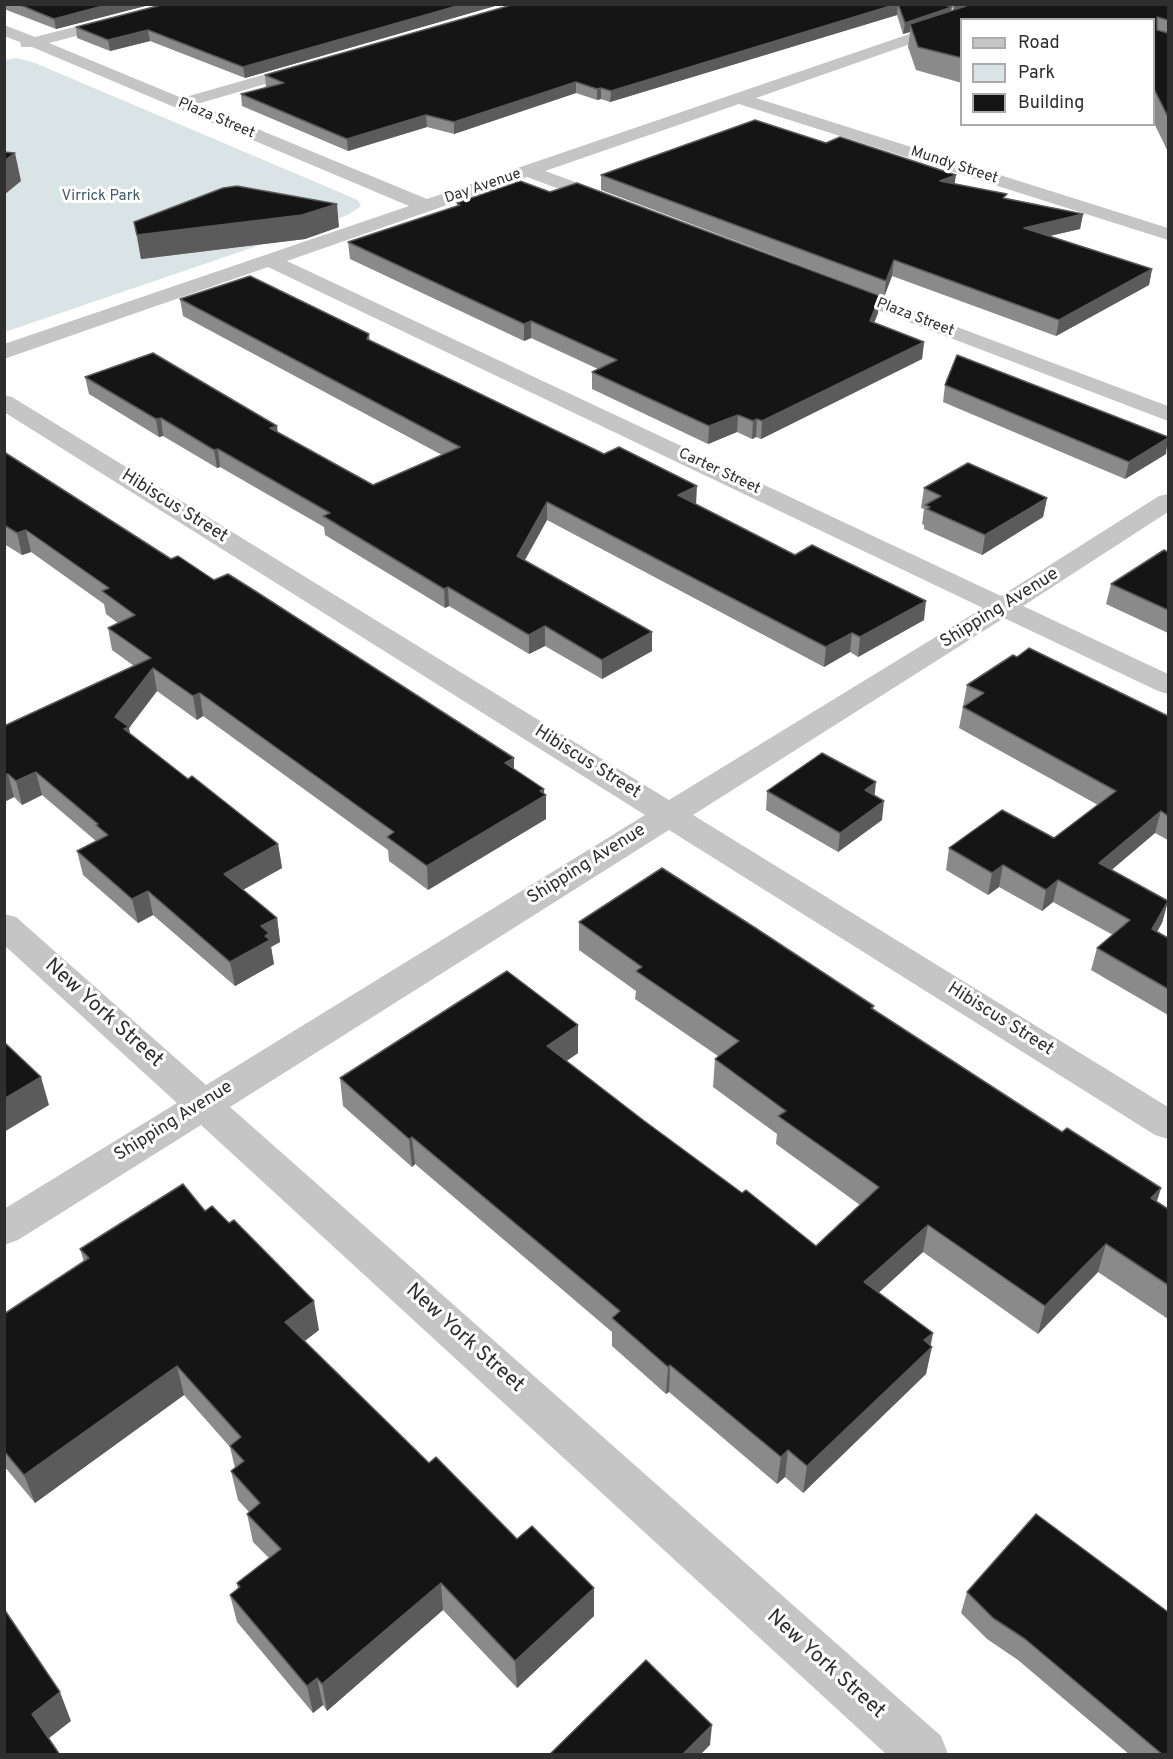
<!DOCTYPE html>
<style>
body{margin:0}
#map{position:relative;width:1173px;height:1759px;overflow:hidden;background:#fff;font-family:Overpass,sans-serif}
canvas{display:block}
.frame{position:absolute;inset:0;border:6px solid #2e2e2e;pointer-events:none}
.legend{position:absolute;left:960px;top:18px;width:195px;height:108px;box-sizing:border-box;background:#fff;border:2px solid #ababab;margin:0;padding:8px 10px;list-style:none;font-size:18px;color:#2e2e2e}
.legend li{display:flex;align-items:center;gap:12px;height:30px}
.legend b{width:30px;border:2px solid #ababab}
</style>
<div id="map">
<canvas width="1173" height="1759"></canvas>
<div class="frame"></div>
<ul class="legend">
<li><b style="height:8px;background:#c5c5c5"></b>Road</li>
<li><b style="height:16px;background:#dae4e6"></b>Park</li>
<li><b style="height:16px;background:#151515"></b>Building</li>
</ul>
</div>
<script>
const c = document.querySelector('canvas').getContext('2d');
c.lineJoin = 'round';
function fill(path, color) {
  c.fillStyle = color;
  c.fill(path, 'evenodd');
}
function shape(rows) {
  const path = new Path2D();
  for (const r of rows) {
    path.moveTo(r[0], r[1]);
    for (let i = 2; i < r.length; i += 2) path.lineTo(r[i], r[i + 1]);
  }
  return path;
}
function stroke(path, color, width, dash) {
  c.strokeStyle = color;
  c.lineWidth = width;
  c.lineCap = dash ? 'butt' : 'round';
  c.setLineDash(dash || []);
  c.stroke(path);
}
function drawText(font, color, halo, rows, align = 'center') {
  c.font = font + ' Overpass,sans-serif';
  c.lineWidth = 6;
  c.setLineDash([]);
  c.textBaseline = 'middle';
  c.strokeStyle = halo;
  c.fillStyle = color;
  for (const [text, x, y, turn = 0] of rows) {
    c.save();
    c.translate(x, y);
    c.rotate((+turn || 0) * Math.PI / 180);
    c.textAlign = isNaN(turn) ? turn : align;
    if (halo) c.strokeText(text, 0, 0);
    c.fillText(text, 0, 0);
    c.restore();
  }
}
fill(shape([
 [17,58,35,63,358,200,361,206,348,215,5,332,4,60]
]), '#dae4e6');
fill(shape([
 [164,4,191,4,189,7,49,43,182,98,301,64,313,64,315,67,313,70,197,104,427,199,962,16,969,20,962,20,962,26,756,98,1168,228,1168,240,739,104,545,171,619,198,622,202,619,206,605,206,527,177,287,261,1001,596,1159,496,1168,494,1168,512,1023,606,1168,674,1168,694,1158,691,1004,618,693,815,1168,1107,1168,1139,1155,1135,669,830,230,1107,941,1736,948,1754,886,1754,201,1125,18,1240,4,1245,4,1209,177,1103,4,945,4,914,16,917,206,1085,645,815,4,412,4,395,12,397,669,800,983,608,268,267,4,359,4,344,409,206,32,47,21,47,20,42,4,36,4,25,35,37,164,4],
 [837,282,1168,406,1168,421,830,292,827,288,830,284,837,282]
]), '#c5c5c5');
fill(shape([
 [4,4,153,4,56,29,4,9],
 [502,4,245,78,150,41,110,51,77,38,76,27],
 [515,4,941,4,951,10,953,10,952,4,1168,4,1168,152,1154,123,1154,20,962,20,962,83,916,70,908,47,910,32,903,34,897,15,610,102,601,99,597,100,576,93,454,134,427,127,348,151,242,106,241,94,268,87,266,87,265,75],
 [601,175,1006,198,1083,214,1080,229,1050,236,1152,269,1149,285,1056,336,892,276,884,297,601,190],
 [457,203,878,313,874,323,924,342,922,359,761,439,756,437,752,439,737,432,708,444,592,389,592,372,598,369,531,338,524,341,350,259,348,242,457,206],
 [134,222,339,227,305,239,141,259],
 [180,299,369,334,370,341,924,620,858,657,850,652,824,667,547,520,525,560,652,651,602,679,545,646,529,654,449,606,445,608,325,535,324,527,220,467,217,468,163,436,159,437,89,394,85,377,277,426,277,432,373,485,442,455,183,316],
 [945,385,1166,454,1125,479,943,402],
 [4,452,171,559,214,580,514,758,514,769,544,789,546,819,428,890,389,861,388,850,203,716,197,720,157,691,129,728,130,734,188,779,278,844,282,868,243,890,277,918,280,942,271,947,274,964,235,986,153,915,138,923,83,875,77,851,96,841,42,795,22,805,14,797,4,802,4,726,134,666,112,650,108,628,118,623,106,614,104,604,31,552,22,555,4,544],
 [924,488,1047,498,1043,517,982,555,924,529,924,525,922,524,924,509,921,508],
 [1168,552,1168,633,1106,604,1111,584],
 [967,685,1168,716,1168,840,1155,833,1111,870,1168,901,1162,923,1157,931,1168,938,1168,1015,1091,970,1097,948,1113,935,1053,902,1042,911,999,887,988,895,946,870,949,848,1054,838,1098,805,959,728,963,707,964,706,963,706],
 [767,791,874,795,882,820,838,852,766,810],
 [579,922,874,1006,873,1009,1062,1132,1161,1188,1157,1201,1168,1209,1168,1319,1098,1272,1038,1334,923,1252,879,1292,933,1333,926,1374,803,1493,785,1477,777,1484,669,1392,666,1394,612,1346,612,1332,415,1164,412,1167,343,1106,340,1078,578,1053,567,1061,643,1120,742,1193,816,1246,860,1205,776,1144,777,1134,713,1087,715,1059,718,1056,635,999,636,991,579,950],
 [205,1211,319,1330,305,1341,429,1463,517,1539,594,1588,594,1616,517,1688,443,1610,327,1711,323,1705,313,1713,237,1622,230,1595,238,1589,237,1583,269,1558,253,1542,247,1514,249,1512,238,1500,231,1471,235,1468,230,1447,184,1395,35,1503,4,1466,4,1314,84,1262,80,1249],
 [967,1592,1168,1613,1168,1755,1130,1755,1018,1660,987,1639,961,1613]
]), '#8a8a8a');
fill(shape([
 [110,4,153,4,56,29,54,19],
 [464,4,502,4,245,78,243,67],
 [898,4,897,15,610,102,611,91],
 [955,4,979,4,953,17],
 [952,7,950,18,910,24,910,32,903,34,905,23],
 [148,30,150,41,110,51,108,40],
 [576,82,576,93,454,134,454,122],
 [601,88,601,99,597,100,597,89],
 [426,115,427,127,348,151,347,139],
 [15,153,21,181,4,195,4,161],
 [956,175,954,189,940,181],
 [337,204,339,227,305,239,141,259,137,235],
 [1083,214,1080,229,1022,242,1024,228],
 [894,260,892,276,884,297,886,281],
 [1152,269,1149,285,1056,336,1059,320],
 [880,296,878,313,868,338,870,321],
 [531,321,531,338,524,341,524,324],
 [924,342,922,359,761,439,762,421],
 [738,415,737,432,708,444,709,426],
 [161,418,163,436,159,437,156,419],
 [757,419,756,437,752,439,753,421],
 [277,426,279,443,270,428],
 [1168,438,1166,454,1125,479,1129,462],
 [218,449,220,467,217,468,214,450],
 [697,486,696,505,678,495],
 [1047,498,1043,517,982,555,985,535],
 [547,502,547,520,517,574,517,556],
 [26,530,31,552,22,555,17,533],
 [448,587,449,606,445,608,444,589],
 [926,601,924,620,858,657,860,637],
 [545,626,545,646,529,654,529,635],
 [652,632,652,651,602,679,602,660],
 [852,633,850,652,824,667,826,647],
 [153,668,157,691,129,728,133,751,115,717],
 [200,693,203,716,197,720,193,696],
 [514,758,514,782,505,763],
 [36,772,42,795,22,805,16,781],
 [8,774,14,797,4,802,4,775],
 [876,782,874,801,865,790],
 [544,789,544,796,546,795,546,819,428,890,427,866],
 [884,801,882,820,838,852,840,833],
 [1161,811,1155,833,1094,885,1099,863],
 [278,844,282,868,228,898,224,874],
 [1003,865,999,887,988,895,992,873],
 [1058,880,1053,902,1042,911,1046,890],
 [148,891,153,915,138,923,132,899],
 [1168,901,1162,923,1146,951,1152,929],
 [277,918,280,942,271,947,274,964,235,986,230,962,261,926],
 [578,1025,578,1053,548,1073,547,1046],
 [41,1077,49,1105,4,1132,4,1099],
 [412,1137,415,1164,412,1167,409,1139],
 [1161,1188,1152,1216,1151,1198],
 [928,1225,923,1252,860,1310,864,1282],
 [1106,1244,1098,1272,1038,1334,1045,1306],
 [314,1301,319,1330,291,1351,285,1322],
 [933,1333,929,1350,932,1347,926,1374,803,1493,807,1466,924,1340],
 [670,1365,669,1392,666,1394,668,1367],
 [177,1366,184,1395,35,1503,24,1475],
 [788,1450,785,1477,777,1484,781,1457],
 [441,1583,443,1610,327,1711,322,1684],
 [594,1588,594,1616,517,1688,515,1661],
 [317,1678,323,1705,313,1713,307,1686],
 [60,1692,71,1721,44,1742,32,1714],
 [712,1725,710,1745,700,1755,682,1755]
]), '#5b5b5b');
const building = shape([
 [18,4,110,4,54,19,18,4],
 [165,4,464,4,243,67,148,30,108,40,76,27,165,4],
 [515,4,897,4,611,91,601,88,597,89,576,82,454,122,426,115,347,139,241,94,284,83,265,75,515,4],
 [898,4,941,4,952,7,905,23,898,4],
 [966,4,1168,4,1168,20,1157,17,1157,30,1168,33,1168,117,1154,89,1154,20,962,20,962,58,918,47,910,24,966,6,966,4],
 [755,120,826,143,840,137,956,175,940,181,1007,194,1003,198,1083,214,1024,228,1152,269,1059,320,894,260,886,281,601,175,755,120],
 [4,152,15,153,4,161,4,152],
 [520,181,550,192,577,183,880,296,870,321,924,342,762,421,757,419,753,421,738,415,709,426,592,372,617,360,531,321,524,324,348,242,460,205,457,203,520,181],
 [237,186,337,204,302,215,137,235,134,222,223,188,237,186],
 [250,276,369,334,367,339,604,454,619,447,697,486,678,495,795,555,812,545,926,601,860,637,852,633,826,647,547,502,517,556,652,632,602,660,545,626,529,635,448,587,444,589,323,516,330,513,218,449,214,450,161,418,156,419,85,377,153,353,277,426,270,428,373,485,460,447,180,299,250,276],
 [957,355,1168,437,1168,438,1129,462,945,385,957,355],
 [4,452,171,559,178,556,214,580,228,574,252,589,514,758,505,763,544,789,540,791,546,795,427,866,387,837,394,832,200,693,193,696,153,668,115,717,129,727,124,729,188,779,192,776,278,844,224,874,277,918,261,926,269,933,265,936,270,940,230,962,148,891,132,899,77,851,108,835,96,825,98,824,36,772,16,781,8,774,4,775,4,726,151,658,108,628,135,615,102,591,109,588,26,530,17,533,4,525,4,452],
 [968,463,1047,498,985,535,927,509,930,507,925,505,941,496,924,488,968,463],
 [1164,550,1168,552,1168,610,1111,584,1164,550],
 [1029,648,1168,716,1168,816,1161,811,1099,863,1168,901,1152,929,1168,938,1168,989,1097,948,1130,920,1058,880,1046,890,1003,865,992,873,949,848,1002,810,1054,838,1116,791,963,707,984,693,967,685,1013,655,1017,657,1029,648],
 [822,753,876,782,865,790,884,801,840,833,767,791,822,753],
 [662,868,754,927,874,1006,871,1008,1062,1132,1067,1128,1161,1188,1151,1198,1168,1209,1168,1285,1106,1244,1045,1306,928,1225,864,1282,933,1333,924,1340,932,1347,807,1466,788,1450,781,1457,670,1365,668,1367,612,1318,620,1311,412,1137,409,1139,340,1078,507,971,578,1025,547,1046,643,1120,742,1193,746,1190,816,1246,879,1187,778,1116,786,1111,715,1059,739,1041,636,971,642,967,579,922,662,868],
 [4,1042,41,1077,4,1099,4,1042],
 [183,1184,205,1211,212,1206,229,1223,234,1220,314,1301,285,1322,429,1463,436,1457,517,1539,532,1526,594,1588,515,1661,441,1583,322,1684,317,1678,307,1686,230,1595,240,1587,237,1583,281,1549,247,1514,260,1503,231,1471,244,1461,230,1446,241,1437,177,1366,24,1475,4,1451,4,1314,89,1258,80,1249,183,1184],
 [1036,1514,1168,1612,1168,1755,1163,1755,1025,1639,993,1618,967,1592,1036,1514],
 [4,1609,60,1692,32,1714,60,1755,4,1755,4,1609],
 [646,1660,712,1725,682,1755,549,1755,646,1660]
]);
fill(building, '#151515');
stroke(building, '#5b5b5b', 1.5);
drawText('15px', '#2e2e2e', '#fff', [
 ["Plaza Street",216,119,23],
 ["Mundy Street",954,166,18],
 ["Day Avenue",483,187,-19],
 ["Plaza Street",915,318,21],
 ["Carter Street",719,472,25]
]);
drawText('15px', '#405b64', '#fff', [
 ["Virrick Park",101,197]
]);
drawText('18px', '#2e2e2e', '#fff', [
 ["Hibiscus Street",174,507,32],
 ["Shipping Avenue",1000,609,-32],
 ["Hibiscus Street",587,763,32],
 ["Shipping Avenue",587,865,-32],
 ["Hibiscus Street",1000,1020,32],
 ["Shipping Avenue",174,1122,-32]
]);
drawText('21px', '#2e2e2e', '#fff', [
 ["New York Street",103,1014,42],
 ["New York Street",464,1339,42],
 ["New York Street",825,1665,42]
]);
</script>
